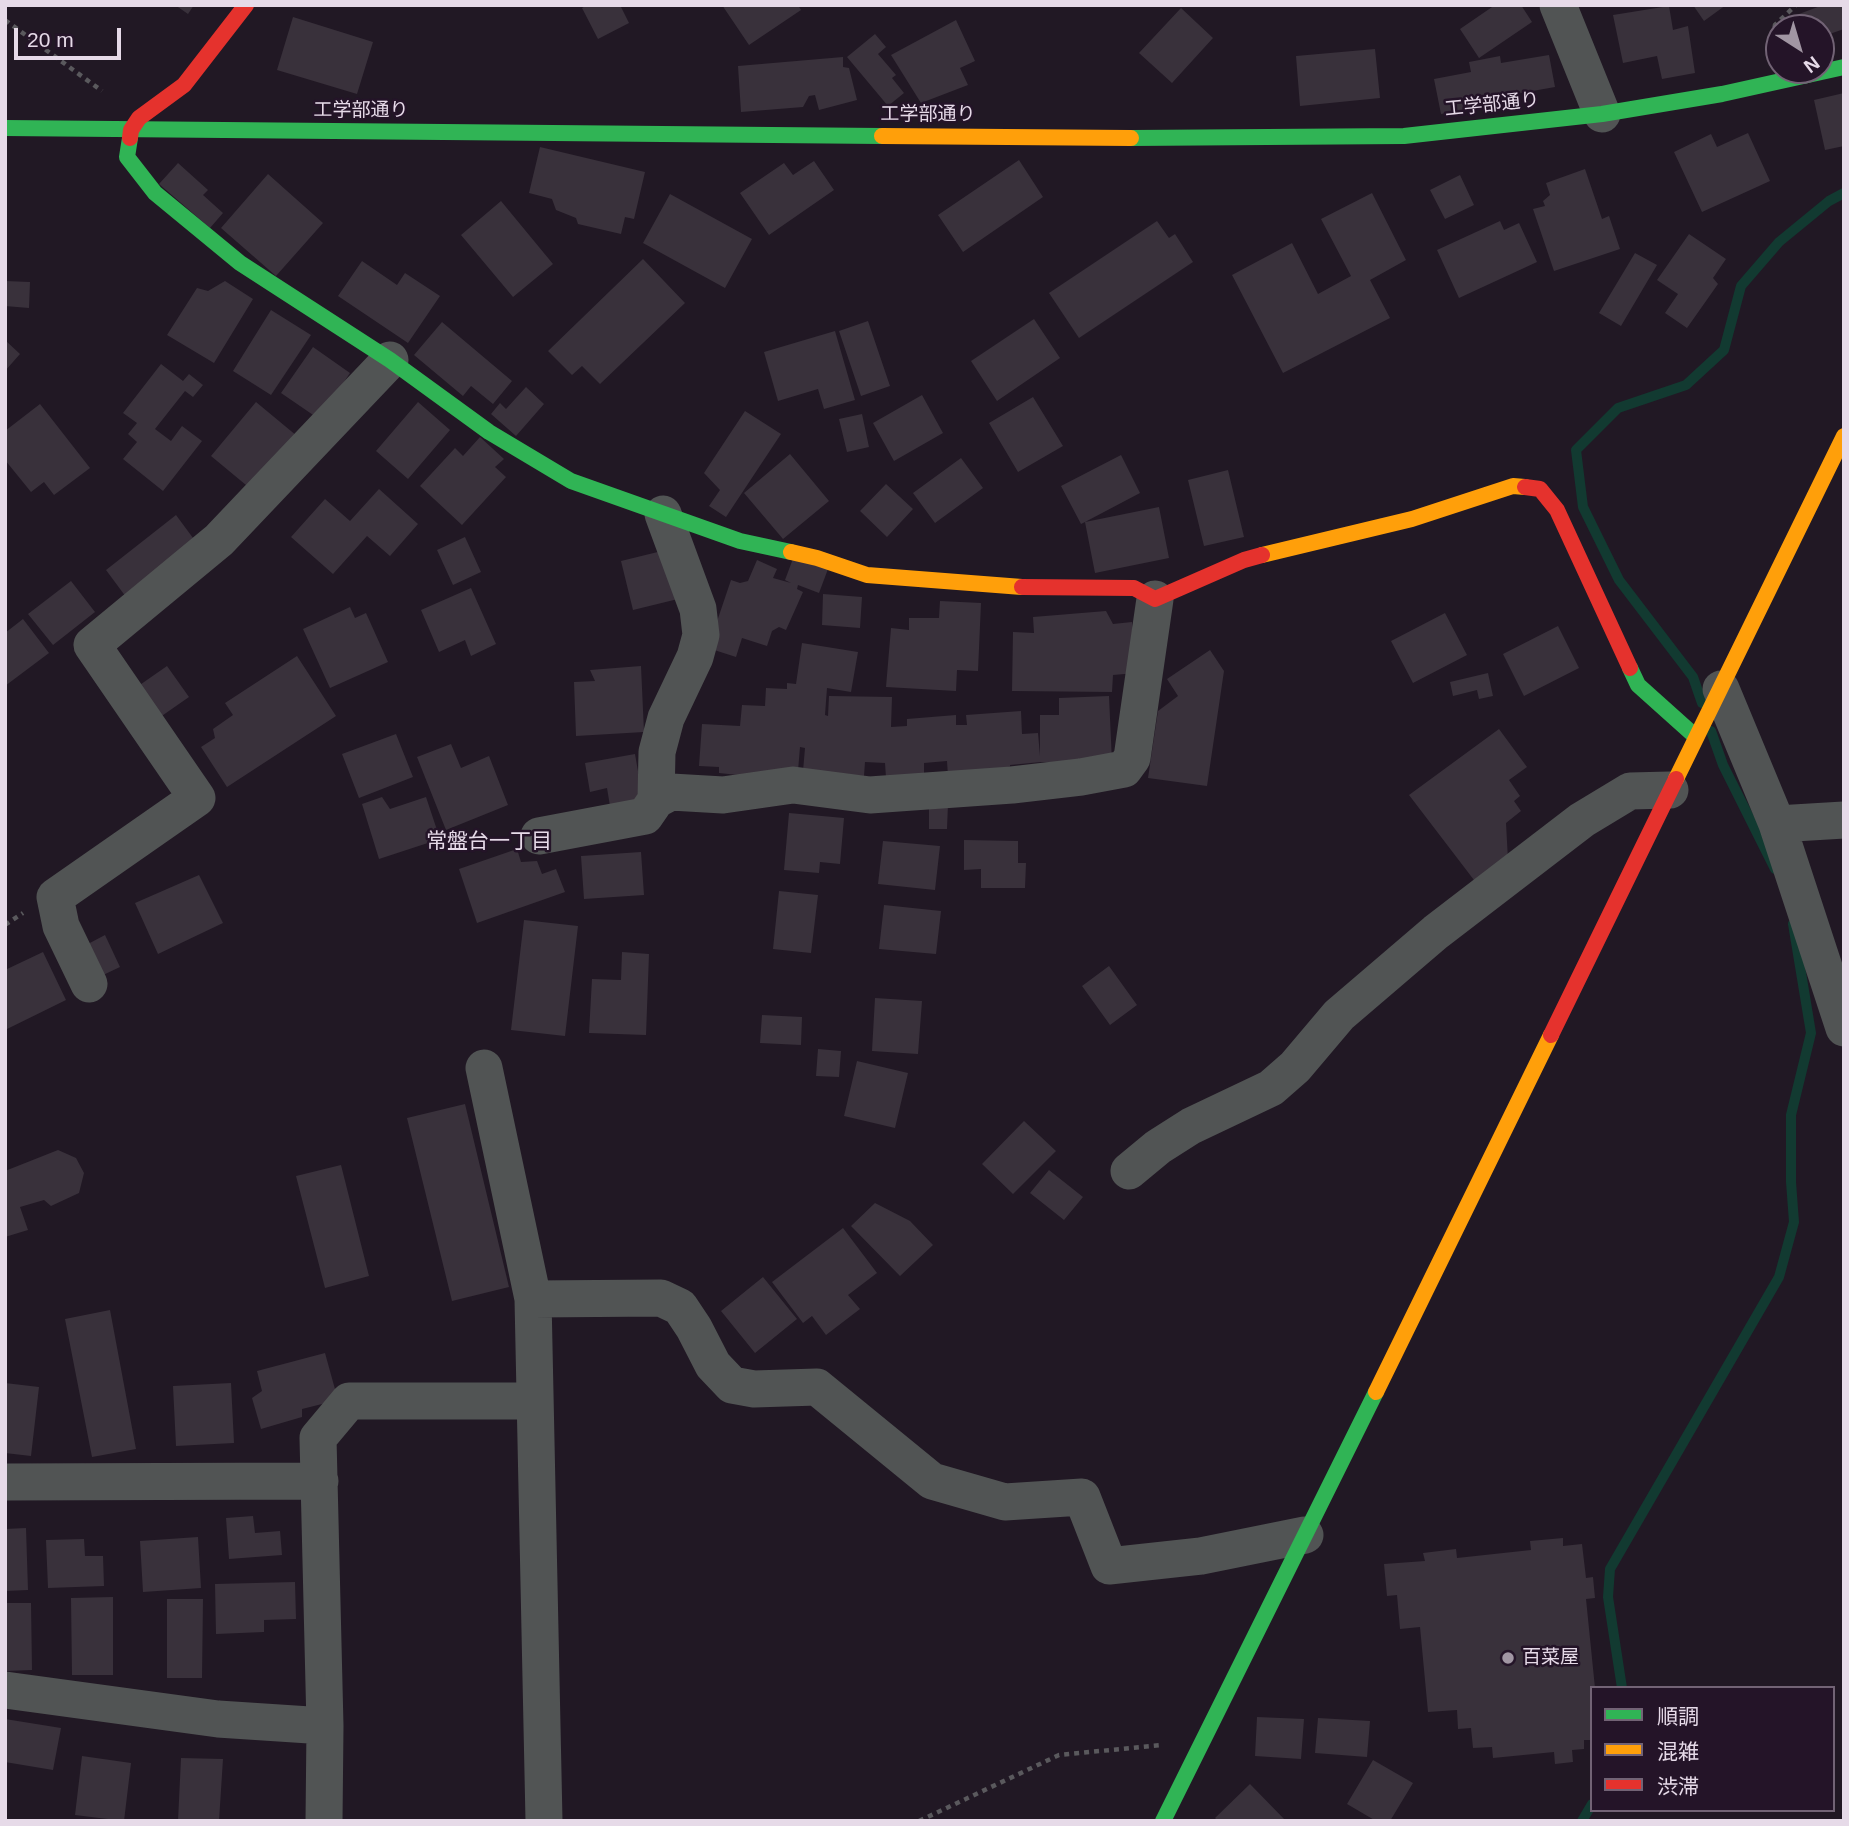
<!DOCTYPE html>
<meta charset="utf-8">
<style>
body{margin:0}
#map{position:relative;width:1849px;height:1826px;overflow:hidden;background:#211824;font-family:Arial,"Noto Sans JP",sans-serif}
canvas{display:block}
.frame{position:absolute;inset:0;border:7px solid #e6dae8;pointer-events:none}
.legend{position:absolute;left:1590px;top:1686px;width:245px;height:126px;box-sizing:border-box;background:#241428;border:2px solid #726375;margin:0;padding:9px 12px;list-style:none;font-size:21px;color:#e6dae8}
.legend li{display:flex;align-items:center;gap:14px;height:35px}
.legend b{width:35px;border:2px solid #726375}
.north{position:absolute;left:1765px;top:14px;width:70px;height:70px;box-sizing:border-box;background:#241428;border:2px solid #726375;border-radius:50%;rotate:143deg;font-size:19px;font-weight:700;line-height:28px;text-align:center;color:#e6dae8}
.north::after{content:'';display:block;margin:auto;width:24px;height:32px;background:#a196a3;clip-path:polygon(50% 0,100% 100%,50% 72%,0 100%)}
.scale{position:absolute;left:14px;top:28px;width:107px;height:32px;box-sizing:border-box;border:4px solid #e6dae8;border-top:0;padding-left:9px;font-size:21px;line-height:24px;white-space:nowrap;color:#e6dae8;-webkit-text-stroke:5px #241428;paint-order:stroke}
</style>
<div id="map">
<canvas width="1849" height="1826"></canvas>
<div class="frame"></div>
<ul class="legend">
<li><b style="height:9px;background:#30b455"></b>順調</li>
<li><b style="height:9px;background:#ff9f0a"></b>混雑</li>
<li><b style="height:9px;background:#e5322d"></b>渋滞</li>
</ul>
<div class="north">N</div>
<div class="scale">20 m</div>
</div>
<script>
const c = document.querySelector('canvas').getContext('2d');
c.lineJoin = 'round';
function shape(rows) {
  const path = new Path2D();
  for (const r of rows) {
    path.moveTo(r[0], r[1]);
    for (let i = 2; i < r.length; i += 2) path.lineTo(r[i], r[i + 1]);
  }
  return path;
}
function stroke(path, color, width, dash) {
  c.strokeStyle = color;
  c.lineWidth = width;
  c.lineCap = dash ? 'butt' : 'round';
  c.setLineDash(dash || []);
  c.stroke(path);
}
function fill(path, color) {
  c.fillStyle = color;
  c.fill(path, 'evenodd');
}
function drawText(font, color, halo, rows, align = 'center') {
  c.font = font + ' Arial,"Noto Sans JP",sans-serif';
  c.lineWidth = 5;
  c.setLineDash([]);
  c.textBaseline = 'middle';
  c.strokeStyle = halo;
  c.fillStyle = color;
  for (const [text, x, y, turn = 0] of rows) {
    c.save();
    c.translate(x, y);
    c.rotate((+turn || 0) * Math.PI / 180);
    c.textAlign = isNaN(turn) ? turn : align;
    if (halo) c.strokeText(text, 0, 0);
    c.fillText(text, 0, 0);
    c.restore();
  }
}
stroke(shape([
 [1702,703,1693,677,1619,580,1583,507,1576,450,1618,408,1686,385,1724,350,1741,286,1779,242,1829,201,1844,193],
 [1711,731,1723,765,1775,869],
 [1622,1688,1608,1597,1610,1569,1779,1277,1794,1222,1791,1182,1791,1115,1811,1033,1793,924],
 [1582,1821,1592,1804]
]), '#123a31', 10);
fill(shape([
 [175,5,194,5,188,14],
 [587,5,620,5,629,23,598,39,582,8],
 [722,5,798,5,801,10,749,45],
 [1495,5,1521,5,1532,22,1479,58,1460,29],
 [1693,5,1726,5,1704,21],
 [1823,5,1844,5,1844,29,1821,37,1821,28,1795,28,1791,17],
 [1669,6,1673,30,1688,26,1695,73,1662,79,1657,56,1623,63,1613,15],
 [1181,8,1213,38,1172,83,1139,53],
 [293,17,373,42,357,94,277,70],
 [956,20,975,61,960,68,968,85,921,103,891,55],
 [875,34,886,47,878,54,896,75,892,78,904,93,888,106,847,57],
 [1375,49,1380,98,1300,106,1296,56],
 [1549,55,1555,87,1510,95,1509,102,1441,114,1434,79,1471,72,1469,62,1500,56,1501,63],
 [843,57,843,67,849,68,857,100,819,110,815,95,809,96,803,107,741,112,738,66],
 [1844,93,1844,146,1825,150,1814,100],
 [1748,133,1770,181,1702,212,1674,152,1711,134,1717,147],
 [540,147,645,172,634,219,625,217,621,234,578,224,576,218,556,210,552,199,529,193],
 [1019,160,1043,197,963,252,938,215],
 [814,161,834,190,769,235,740,193,784,163,793,175],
 [178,163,208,190,203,195,223,213,210,228,159,184],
 [1585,169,1602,219,1609,216,1620,249,1554,271,1533,209,1545,206,1543,201,1550,195,1546,183],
 [268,174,323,223,276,276,221,228],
 [1460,175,1474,205,1445,219,1430,190],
 [1372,193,1406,260,1370,280,1390,318,1283,373,1232,275,1292,243,1318,294,1351,276,1321,219],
 [670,194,752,239,725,288,643,243],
 [501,201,553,264,513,297,461,235],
 [1157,221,1169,238,1175,234,1193,262,1079,338,1049,293],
 [1500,221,1504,230,1519,223,1537,262,1459,298,1437,250],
 [1689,234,1726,259,1713,278,1718,284,1687,328,1665,313,1678,294,1657,280],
 [1635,253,1657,265,1621,326,1599,313],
 [643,259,685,303,600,384,582,366,572,375,548,351],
 [362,261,397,285,405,273,440,296,408,343,338,296],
 [5,281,30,282,29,308,5,306],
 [225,281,253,299,214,363,167,335,197,288,208,291],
 [271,310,311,335,271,395,233,371],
 [1034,319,1060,358,997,401,971,361],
 [868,321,890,386,861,396,839,331],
 [442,322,512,381,493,404,471,386,463,396,414,355],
 [835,331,855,400,824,409,818,389,778,401,764,352],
 [5,340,20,354,5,371],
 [313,347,350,373,319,419,281,393],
 [161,364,183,381,189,374,203,385,193,397,185,391,155,429,171,441,182,426,202,441,163,491,123,459,137,442,128,434,137,423,123,413],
 [526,387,544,404,516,436,491,414,500,403,506,409],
 [922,395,943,433,894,461,873,423],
 [1033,397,1063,446,1018,472,989,423],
 [256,402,297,436,252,490,211,456],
 [418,402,450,430,408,479,376,451],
 [40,404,90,468,54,495,44,482,31,492,5,460,5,431],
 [745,411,781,434,726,517,709,506,720,490,704,473],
 [862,414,869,447,847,452,839,419],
 [480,437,504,459,495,467,506,477,462,525,420,486,455,448,463,456],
 [790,454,829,501,783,539,744,493],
 [1121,455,1140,493,1085,522,1159,507,1169,558,1095,573,1085,522,1081,524,1061,486],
 [961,458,983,488,935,523,913,493],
 [1228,470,1244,537,1204,546,1188,480],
 [886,484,913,509,887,537,860,511],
 [379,489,418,524,390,556,367,536,333,574,291,537,325,499,350,521],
 [176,515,196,542,126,597,106,570],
 [465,537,481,572,453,585,437,550],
 [670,549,682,598,633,610,621,561],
 [794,556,828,569,819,593,798,585,797,589,803,592,786,630,779,627,772,631,767,646,742,638,736,657,708,648,731,580,740,583,748,581,757,560,777,569,773,578,791,583,785,580],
 [71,581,95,612,53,645,28,614],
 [471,588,496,644,471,656,465,640,439,652,421,610],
 [823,594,862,597,860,628,822,625],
 [940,601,981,603,978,671,957,670,956,691,886,687,891,628,909,630,909,618,939,618],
 [350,607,355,618,366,613,388,662,330,688,303,629],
 [1106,611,1113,624,1132,622,1136,673,1113,675,1112,692,1012,691,1013,632,1034,633,1033,617],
 [1445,613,1467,655,1413,683,1391,641],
 [23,619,49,653,5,686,5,633],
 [1558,626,1579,668,1524,696,1503,654],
 [802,643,858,652,851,692,827,688,825,715,828,716,829,696,892,697,891,727,907,726,907,719,956,715,956,725,967,725,966,715,1021,711,1022,734,1038,733,1040,756,1040,715,1059,715,1059,698,1109,696,1112,762,1041,762,1010,765,1010,776,948,777,947,761,924,763,924,775,886,778,885,763,865,762,864,776,803,771,805,748,800,747,798,771,795,781,719,773,719,767,699,766,702,724,740,726,742,705,765,706,766,688,787,689,787,683,796,684],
 [1210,650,1224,671,1207,786,1148,778,1158,711,1178,696,1167,679],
 [297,656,336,716,227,787,201,747,215,738,213,729,233,715,225,703],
 [167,666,189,697,156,720,134,689],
 [641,666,644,732,576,736,574,682,595,681,590,670],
 [1488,673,1493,696,1479,699,1477,690,1453,696,1450,682],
 [1499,729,1527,767,1509,780,1520,796,1514,801,1521,811,1506,823,1508,860,1477,884,1409,795],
 [396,734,413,777,359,798,342,754],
 [451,744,461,768,489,756,508,805,446,830,417,757],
 [635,754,643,800,610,806,607,788,590,792,585,763],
 [382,797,390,809,426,797,440,839,379,859,362,804],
 [929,803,948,804,947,829,929,829],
 [789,813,844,818,840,864,820,862,819,873,784,870],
 [964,840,1018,841,1018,863,1026,863,1025,888,981,888,981,869,964,870],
 [883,841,940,846,935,890,878,884],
 [517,849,521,862,537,861,542,874,556,869,565,892,477,923,459,869],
 [641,852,644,895,584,899,581,856],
 [199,875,223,923,158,954,135,903],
 [779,891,818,895,811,953,773,949],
 [884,905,941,911,936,954,879,949],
 [524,920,578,926,565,1036,511,1030],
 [105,935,120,967,101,976,86,945],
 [43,952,66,1000,5,1030,5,970],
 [622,952,649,954,646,1035,589,1033,592,979,621,980],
 [1109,966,1137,1005,1110,1025,1082,986],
 [875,998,922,1001,918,1054,872,1051],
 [762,1015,802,1017,801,1045,760,1043],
 [818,1049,841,1051,839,1077,816,1076],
 [857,1061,908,1073,895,1128,844,1116],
 [465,1104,509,1287,452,1301,407,1118],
 [1024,1121,1056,1151,1013,1194,982,1164],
 [58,1150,76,1158,84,1173,79,1193,51,1206,44,1200,20,1207,28,1230,5,1237,5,1171],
 [341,1165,369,1276,325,1288,296,1176],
 [1049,1170,1083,1197,1064,1220,1030,1193],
 [875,1203,910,1221,933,1245,900,1276,851,1226],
 [843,1228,877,1273,848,1295,860,1309,826,1335,812,1316,803,1323,772,1282],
 [763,1277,797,1319,755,1353,721,1311],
 [110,1310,136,1449,92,1457,65,1319],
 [325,1353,338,1400,302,1409,302,1417,261,1429,252,1398,262,1391,257,1371],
 [5,1383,39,1387,31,1456,5,1453],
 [231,1383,234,1443,176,1446,173,1386],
 [253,1516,255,1533,280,1531,282,1555,229,1559,226,1518],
 [26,1528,28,1590,5,1591,5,1529],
 [198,1537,201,1588,143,1592,140,1541],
 [1563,1538,1563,1546,1582,1544,1586,1578,1593,1577,1595,1598,1586,1599,1595,1688,1592,1688,1592,1740,1584,1740,1584,1749,1572,1750,1573,1762,1555,1764,1554,1752,1493,1758,1492,1747,1473,1748,1471,1728,1458,1729,1457,1710,1428,1712,1420,1627,1400,1629,1397,1595,1387,1596,1384,1564,1425,1561,1423,1553,1456,1549,1457,1558,1531,1550,1530,1541],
 [84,1539,85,1556,103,1556,104,1586,48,1588,46,1540],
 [295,1582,296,1619,264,1620,264,1632,216,1634,215,1584],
 [113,1597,113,1675,72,1675,71,1598],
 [167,1599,203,1599,202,1678,167,1678],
 [5,1603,31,1603,32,1670,5,1671],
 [1257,1717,1304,1719,1301,1759,1255,1756],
 [1318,1718,1370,1721,1367,1757,1315,1753],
 [5,1719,61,1728,53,1770,5,1762],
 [82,1756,131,1763,124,1821,75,1815],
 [181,1758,223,1759,219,1821,178,1821],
 [1373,1760,1413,1783,1390,1821,1376,1821,1347,1804],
 [1250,1784,1286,1821,1218,1821,1215,1818]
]), '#39313b');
stroke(shape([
 [5,20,102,91],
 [1771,47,1775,25,1796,5],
 [5,925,23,913],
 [919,1821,1059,1755,1162,1745]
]), '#5a595d', 4.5, [5, 5]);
stroke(shape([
 [1558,5,1602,114],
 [1721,689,1777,824,1844,1028],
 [656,800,657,752,666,718,695,657,701,635,698,609,663,514],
 [1777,824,1844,820],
 [539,836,645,816,656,800,671,792,723,795,793,785,870,795,1012,785,1081,777,1124,769,1132,758,1155,599],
 [89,984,61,926,55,897,197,798,92,645,219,540,390,360],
 [484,1068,533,1299,544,1821],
 [1129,1171,1158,1147,1191,1126,1271,1088,1295,1067,1339,1015,1436,932,1582,820,1630,791,1670,790],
 [533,1299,661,1298,680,1307,694,1328,713,1365,732,1385,754,1389,817,1387,932,1481,1005,1502,1082,1497,1109,1566,1201,1556,1305,1535],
 [5,1482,320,1481],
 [5,1690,218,1719,325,1726],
 [324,1821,325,1726,318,1438,349,1401,535,1401]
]), '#515454', 37);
stroke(shape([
 [5,128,882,136],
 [130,138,127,157,155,193,240,263,390,360,489,432,571,481,740,541,791,552],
 [1131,138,1404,136,1602,114,1722,94,1844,67],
 [1630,668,1638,685,1696,737],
 [1163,1821,1376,1392]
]), '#30b455', 16);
stroke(shape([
 [882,136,1131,138],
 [791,552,817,558,867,575,1022,587],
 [1262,555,1412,519,1513,486,1525,487],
 [1676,779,1844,436],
 [1376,1392,1551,1035]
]), '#ff9f0a', 16);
stroke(shape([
 [130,138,131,130,139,118,184,85,246,5],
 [1525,487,1540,489,1557,510,1630,668],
 [1022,587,1134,588,1155,599,1244,560,1262,555],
 [1551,1035,1676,779]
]), '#e5322d', 16);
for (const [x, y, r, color] of [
 [1508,1658,7,"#a196a3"]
]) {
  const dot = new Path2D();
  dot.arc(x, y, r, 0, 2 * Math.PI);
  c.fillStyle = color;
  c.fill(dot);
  stroke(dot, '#241428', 2.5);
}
drawText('19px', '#e6dae8', '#241428', [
 ["工学部通り",1492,105,-6],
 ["工学部通り",361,111],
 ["工学部通り",928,115]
]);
drawText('19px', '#e6dae8', '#241428', [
 ["百菜屋",1522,1658]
], 'left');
drawText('21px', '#e6dae8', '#241428', [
 ["常盤台一丁目",489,842]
]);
</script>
